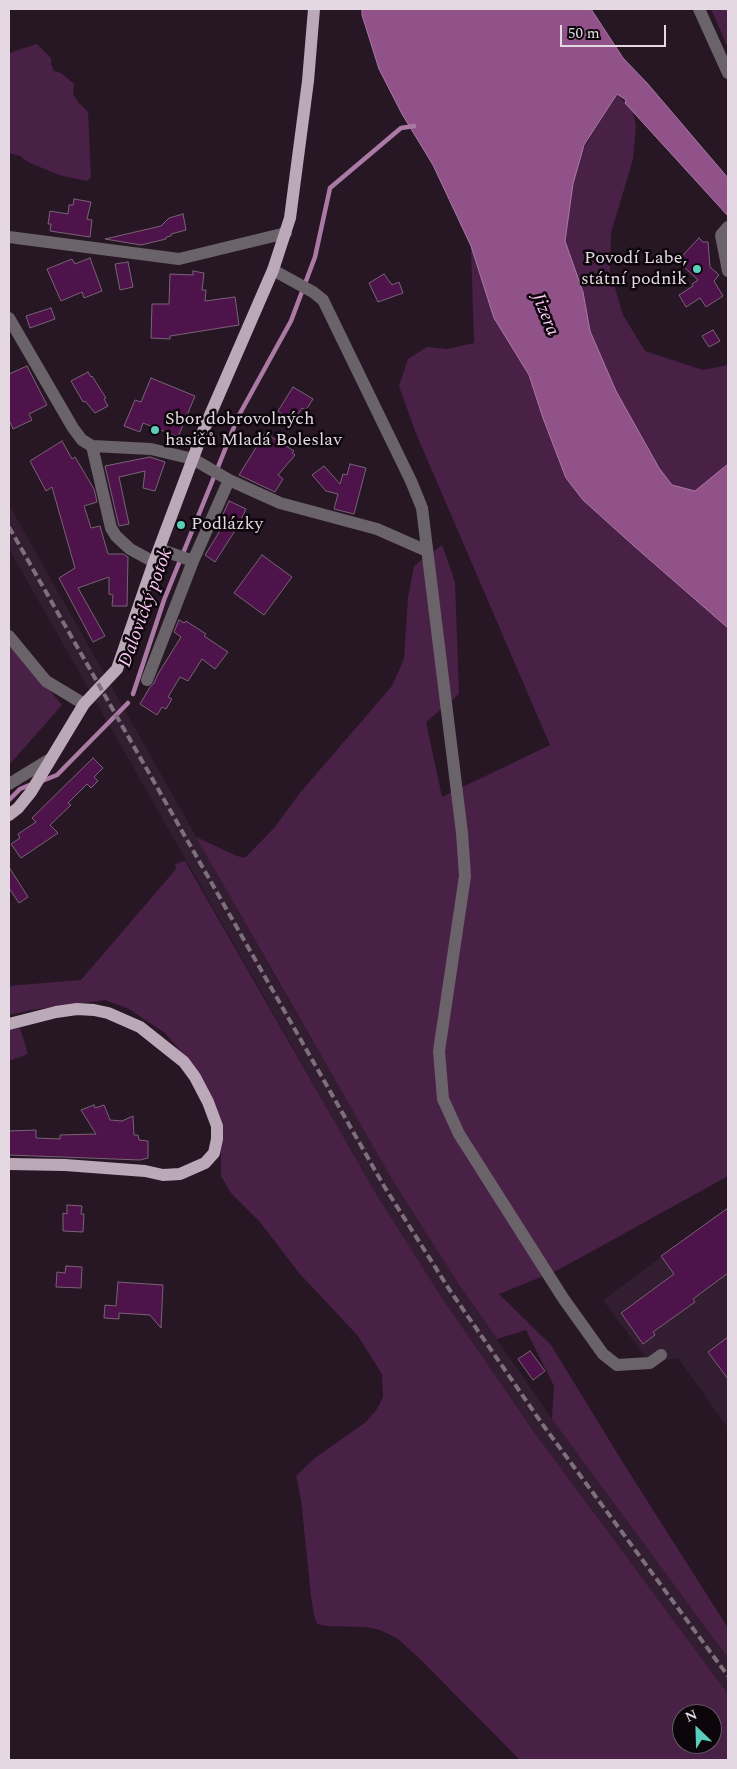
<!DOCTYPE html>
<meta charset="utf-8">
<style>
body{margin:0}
#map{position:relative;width:737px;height:1769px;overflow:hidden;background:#271725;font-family:Spectral,serif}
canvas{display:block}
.frame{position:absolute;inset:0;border:10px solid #e4d9e3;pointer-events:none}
.north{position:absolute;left:672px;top:1704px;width:50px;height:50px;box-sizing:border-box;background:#0c060b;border:1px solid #625a61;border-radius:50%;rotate:336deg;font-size:14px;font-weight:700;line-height:20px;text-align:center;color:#e4d9e3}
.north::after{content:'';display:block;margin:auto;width:18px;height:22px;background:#5bcebb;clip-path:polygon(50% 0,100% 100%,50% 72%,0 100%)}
.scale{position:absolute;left:560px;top:25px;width:106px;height:22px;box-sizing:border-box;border:2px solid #e4d9e3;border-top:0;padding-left:6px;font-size:15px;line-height:18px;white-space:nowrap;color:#e4d9e3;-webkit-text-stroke:4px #0c060b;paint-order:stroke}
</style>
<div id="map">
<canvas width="737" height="1769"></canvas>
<div class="frame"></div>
<div class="north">N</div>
<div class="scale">50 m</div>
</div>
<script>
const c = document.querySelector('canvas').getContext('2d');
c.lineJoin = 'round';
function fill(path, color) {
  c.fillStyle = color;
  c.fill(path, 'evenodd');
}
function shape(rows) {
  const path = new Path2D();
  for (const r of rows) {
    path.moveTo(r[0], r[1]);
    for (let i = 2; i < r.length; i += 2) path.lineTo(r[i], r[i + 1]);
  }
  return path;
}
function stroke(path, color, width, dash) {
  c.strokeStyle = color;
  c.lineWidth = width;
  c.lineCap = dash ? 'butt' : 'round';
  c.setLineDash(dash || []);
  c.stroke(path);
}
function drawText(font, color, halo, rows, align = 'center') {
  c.font = font + ' Spectral,serif';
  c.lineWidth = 5;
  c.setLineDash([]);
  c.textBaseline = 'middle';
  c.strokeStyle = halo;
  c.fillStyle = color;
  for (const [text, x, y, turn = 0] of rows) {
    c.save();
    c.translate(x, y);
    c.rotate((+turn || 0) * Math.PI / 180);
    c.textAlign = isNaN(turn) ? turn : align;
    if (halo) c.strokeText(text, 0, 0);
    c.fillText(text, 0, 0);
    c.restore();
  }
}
fill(shape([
 [9,505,272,971,393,1181,458,1283,552,1419,728,1658,728,1694,534,1432,440,1295,375,1192,9,549],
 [728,1208,728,1428,678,1358,650,1363,603,1300]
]), '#331e31');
fill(shape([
 [711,9,728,9,728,48],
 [37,44,51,58,51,64,54,71,61,73,74,84,73,94,78,102,88,112,91,177,87,181,59,175,28,162,20,156,9,153,9,53],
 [617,94,633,112,636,126,633,159,611,233,610,271,623,315,645,351,703,370,728,365,728,464,695,491,672,485,659,468,616,391,590,331,583,292,565,241,573,184,582,151],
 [471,246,494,318,529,375,543,418,566,478,583,500,634,546,728,628,728,1176,558,1270,499,1294,551,1345,625,1466,728,1628,728,1658,552,1419,554,1386,526,1330,497,1339,458,1283,393,1181,196,837,237,856,245,858,275,827,299,794,392,686,404,659,408,597,414,566,442,545,455,582,459,694,426,722,442,797,550,745,415,431,399,386,408,359,427,347,448,349,474,343],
 [9,641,62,705,9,765],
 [185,861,375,1192,440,1295,534,1432,728,1694,728,1760,520,1760,422,1661,397,1638,380,1630,366,1627,328,1626,317,1624,314,1615,311,1596,301,1499,296,1476,315,1458,366,1422,377,1409,383,1397,382,1374,358,1336,299,1273,260,1222,231,1193,221,1176,221,1129,192,1065,165,1033,129,1009,105,1000,31,1010,9,1015,9,986,81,980,176,869,175,864],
 [682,1714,712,1714,712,1744,682,1744],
 [20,1028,28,1054,9,1061,9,1030]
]), '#4a2146');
const water = shape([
 [362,9,591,9,623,58,647,83,728,178,728,216,625,103,626,100,617,94,584,145,573,184,565,241,583,292,590,331,616,391,659,468,672,485,695,491,728,464,728,628,634,546,583,500,566,478,543,418,529,375,494,318,471,246,433,165,402,114,379,69,362,15,362,9]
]);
fill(water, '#91528a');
stroke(water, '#aa7aa5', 1);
stroke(shape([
 [218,467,238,417,291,321,315,257,330,188,401,128,414,126],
 [133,694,164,600,214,477],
 [42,781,57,775,128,703],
 [9,800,20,789,32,784]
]), '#aa7aa5', 4.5);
const building = shape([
 [74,199,91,202,87,219,92,220,90,237,50,231,51,224,48,224,50,211,68,214,69,205,73,205,74,199],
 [183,214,186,230,171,234,171,236,166,237,166,239,141,245,105,239,161,226,169,218,183,214],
 [699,238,703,242,708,242,710,267,719,275,714,281,723,296,706,307,700,298,686,307,679,295,693,286,692,284,698,280,684,267,683,255,699,238],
 [90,258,102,291,84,298,82,292,61,301,47,269,72,259,75,264,90,258],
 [128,262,133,287,120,290,115,264,128,262],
 [193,271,204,273,202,290,206,290,205,301,235,297,239,325,170,336,170,339,151,338,152,304,169,304,170,274,193,275,193,271],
 [384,274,392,285,399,282,403,293,378,302,369,283,384,274],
 [51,308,55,319,30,328,26,316,51,308],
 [713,330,720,341,709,347,702,336,713,330],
 [27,366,47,405,29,414,32,420,13,429,9,420,9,374,27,366],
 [88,372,91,377,92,376,106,398,104,399,108,406,95,413,85,401,83,402,71,381,88,372],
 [151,378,195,396,178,437,143,423,140,432,124,426,135,400,141,402,151,378],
 [293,387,313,399,306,410,302,408,293,422,278,411,293,387],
 [265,433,294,451,292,453,295,455,278,475,283,479,275,492,239,475,265,433],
 [62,441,72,459,75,457,94,489,97,502,84,506,91,528,100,526,108,554,123,554,128,557,127,606,112,606,113,595,109,594,109,577,78,588,105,636,93,642,59,578,75,568,52,487,46,491,30,461,62,441],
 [150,457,165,462,155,491,143,488,145,471,119,477,129,524,119,526,105,466,150,457],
 [350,464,366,468,354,514,334,509,338,494,326,491,312,475,324,466,340,484,343,474,347,475,350,464],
 [229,501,246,509,238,526,215,562,205,555,226,521,221,519,229,501],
 [262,555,292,577,264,615,234,593,262,555],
 [179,620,184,623,186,621,206,634,204,636,228,652,215,669,202,659,188,681,180,677,168,697,172,699,166,709,162,707,157,715,140,704,150,687,154,683,158,674,181,637,174,632,179,620],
 [93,758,103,768,94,777,98,781,91,788,87,784,68,803,71,805,50,825,58,833,21,858,11,844,20,838,18,834,36,822,32,818,93,758],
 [9,867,28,897,19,903,9,888,9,867],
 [94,1105,95,1108,104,1105,110,1120,122,1121,133,1116,134,1135,138,1135,139,1140,148,1141,148,1158,140,1160,9,1155,9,1131,36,1130,36,1138,60,1139,60,1135,96,1134,81,1110,94,1105],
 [67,1205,82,1206,81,1214,84,1214,83,1232,63,1231,63,1213,67,1214,67,1205],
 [728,1208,728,1273,693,1299,695,1302,653,1332,655,1335,643,1344,621,1313,674,1274,661,1256,728,1208],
 [66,1266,82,1267,81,1288,56,1287,57,1272,65,1273,66,1266],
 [118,1282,163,1285,161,1328,150,1315,119,1313,119,1319,104,1318,105,1305,116,1306,118,1282],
 [728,1337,728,1379,708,1352,728,1337],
 [530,1351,545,1371,533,1380,518,1359,530,1351]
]);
fill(building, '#4e134a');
stroke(building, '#776474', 1);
stroke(shape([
 [699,9,728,73],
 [728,227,721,235,728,271],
 [9,237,179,259,286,233],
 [273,270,313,292,323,300,411,481,422,508,462,833,465,876,439,1051,443,1099,459,1134,563,1298,603,1354,617,1365,650,1363,661,1355],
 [9,318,73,428,82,440,92,446,111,528,116,536,130,549,154,562],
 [92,446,151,449,193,459,229,480,280,503,377,529,427,551],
 [159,549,193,561],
 [9,636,46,681,84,704],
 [147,680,193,561,229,480],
 [9,784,50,759]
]), '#6b636a', 12);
stroke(shape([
 [9,815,18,808,31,792,84,704,117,669,154,562,204,429,273,270,290,218,308,81,314,9],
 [9,1024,56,1012,77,1009,94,1010,108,1013,140,1027,184,1062,195,1077,208,1102,217,1126,217,1139,214,1153,205,1163,180,1174,163,1175,145,1171,65,1165,9,1164]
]), '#bba8b8', 12);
stroke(shape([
 [9,527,384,1186,449,1289,543,1425,728,1676]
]), '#7d6f7b', 4, [8, 4]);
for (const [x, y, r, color] of [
 [697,269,5,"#5bcebb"],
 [155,430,5,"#5bcebb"],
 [181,525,5,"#5bcebb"]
]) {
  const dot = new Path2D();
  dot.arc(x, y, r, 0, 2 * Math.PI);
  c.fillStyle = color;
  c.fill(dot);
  stroke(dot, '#0c060b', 2);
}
drawText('18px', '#e4d9e3', '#0c060b', [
 ["Povodí Labe,",687,259,"right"],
 ["státní podnik",687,280,"right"],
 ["Sbor dobrovolných",165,420],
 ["hasičů Mladá Boleslav",165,441],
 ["Podlázky",191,525]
], 'left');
drawText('italic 19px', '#fac5f3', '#0c060b', [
 ["Jizera",544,315,68],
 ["Dalovický potok",147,608,-70]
]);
</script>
